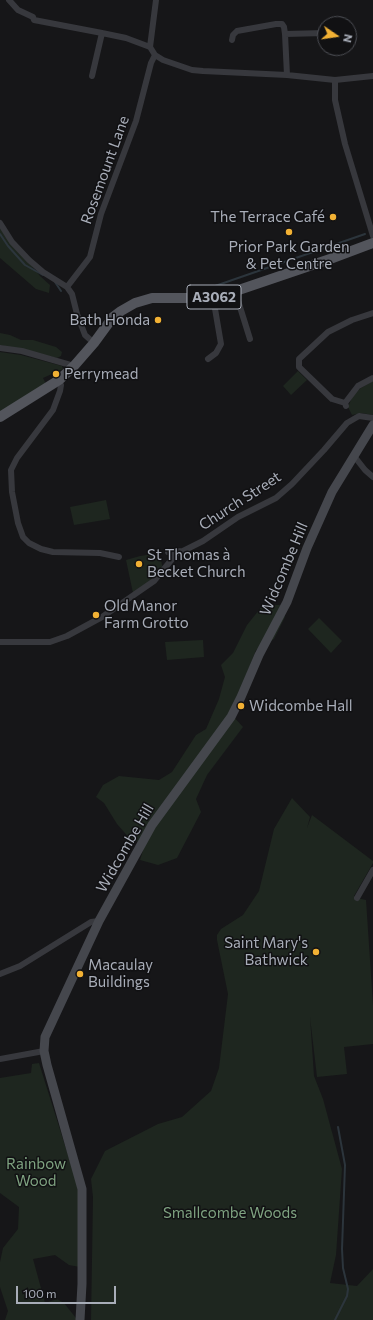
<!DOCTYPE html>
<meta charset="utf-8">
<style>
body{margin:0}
#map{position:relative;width:373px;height:1320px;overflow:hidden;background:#161618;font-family:Commissioner,sans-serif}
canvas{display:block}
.north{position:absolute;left:317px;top:16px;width:40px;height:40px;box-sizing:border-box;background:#111113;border:1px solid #4d4f55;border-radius:50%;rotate:103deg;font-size:11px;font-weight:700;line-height:16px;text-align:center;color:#a8adb8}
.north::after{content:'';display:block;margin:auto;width:14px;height:18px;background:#f2b134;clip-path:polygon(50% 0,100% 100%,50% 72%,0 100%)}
.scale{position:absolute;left:16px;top:1286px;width:100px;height:18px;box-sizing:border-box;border:2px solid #a8adb8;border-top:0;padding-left:5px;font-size:12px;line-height:14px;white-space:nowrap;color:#a8adb8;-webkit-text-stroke:3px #111113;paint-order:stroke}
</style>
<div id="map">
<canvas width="373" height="1320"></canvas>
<div class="north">N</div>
<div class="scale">100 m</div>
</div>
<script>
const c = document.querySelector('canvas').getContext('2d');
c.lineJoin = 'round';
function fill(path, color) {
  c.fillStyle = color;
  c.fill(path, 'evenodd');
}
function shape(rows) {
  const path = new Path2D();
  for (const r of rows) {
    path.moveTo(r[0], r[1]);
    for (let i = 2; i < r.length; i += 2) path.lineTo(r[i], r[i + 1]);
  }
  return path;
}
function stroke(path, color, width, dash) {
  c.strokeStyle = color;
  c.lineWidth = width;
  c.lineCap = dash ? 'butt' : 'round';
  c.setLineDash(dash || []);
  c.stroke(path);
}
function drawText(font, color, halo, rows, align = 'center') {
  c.font = font + ' Commissioner,sans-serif';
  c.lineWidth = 3;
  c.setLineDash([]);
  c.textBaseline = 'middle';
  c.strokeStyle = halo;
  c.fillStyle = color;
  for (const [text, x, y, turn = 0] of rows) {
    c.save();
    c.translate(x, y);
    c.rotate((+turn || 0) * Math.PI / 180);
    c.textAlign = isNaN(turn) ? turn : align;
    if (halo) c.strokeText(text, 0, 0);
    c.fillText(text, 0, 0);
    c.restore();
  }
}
fill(shape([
 [0,227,40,276,50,285,49,293,36,289,0,258],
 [0,333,10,335,21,340,33,340,56,347,62,352,61,356,57,358,0,345],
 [0,352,21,355,62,366,63,369,43,378,46,384,0,412],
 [298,371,307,380,291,395,283,386],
 [373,381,373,415,361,413,352,415,348,407,353,395,361,388],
 [106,500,110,519,74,525,70,507],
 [153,554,160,556,163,569,154,578,133,593,126,560,140,556],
 [263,605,280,605,285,617,274,639,256,650,231,714,243,727,207,775,196,799,201,812,177,858,158,865,140,860,145,844,131,840,117,824,104,803,96,797,103,785,119,776,159,780,172,772,196,735,206,729,219,699,225,677,221,665,233,653,247,625],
 [319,618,342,641,331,653,308,629],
 [203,640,204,657,167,660,165,642],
 [292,798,310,817,307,828,312,815,373,861,373,863,354,896,357,898,366,900,373,1005,373,1044,344,1047,347,1074,317,1077,310,1017,314,1076,323,1099,342,1169,336,1255,330,1283,357,1286,373,1269,373,1320,91,1320,93,1197,91,1179,105,1151,158,1124,182,1117,211,1091,219,1068,228,994,217,940,217,935,221,929,243,915,259,891,274,829],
 [39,1063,80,1193,80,1267,69,1265,55,1255,33,1259,45,1303,57,1299,64,1303,76,1318,76,1320,5,1320,8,1311,0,1287,0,1262,3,1248,18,1229,19,1207,0,1193,0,1078,31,1073,32,1064]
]), '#1e261f');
stroke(shape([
 [0,234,8,246,25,265,43,275],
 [55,282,61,291],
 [215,286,365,234],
 [335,1320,347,1296,348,1289,343,1268,342,1249,345,1165,338,1127]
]), '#2c353c', 2);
stroke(shape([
 [9,0,18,10,33,17,34,20,102,33,126,38,150,47],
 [285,34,325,33],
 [232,40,233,35,237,31,276,24,282,24,284,27,285,34,287,75],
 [150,47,155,55,163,60,192,70,203,71,287,75,335,80,373,76],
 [150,47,156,0],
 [92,76,102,33],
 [335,80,335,100,345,144,373,236],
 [0,223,12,242,29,260,43,272,67,287,72,294,77,314,85,335,94,343],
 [67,287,90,257,101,214,136,121,151,63,155,55],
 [235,291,250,339],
 [0,348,22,351,74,366],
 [208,359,216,353,221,344,213,297],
 [59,380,61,385,60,391,53,410,17,458,11,470,12,492,18,523,23,537,29,543,41,549,53,552,100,553,119,557],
 [345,403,332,399,299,367,299,359,328,332,352,320,373,313],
 [346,406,345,403,358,386,373,378],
 [354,456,365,470,373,477],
 [168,552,183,551,203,541,238,517,276,498,292,484,324,450,347,423,359,416,373,418],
 [0,642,50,642,67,636,102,617,154,581,178,552],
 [357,898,373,870],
 [0,974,20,966,91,922,99,921],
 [0,1059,44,1051]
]), '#37383d', 6);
stroke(shape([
 [80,1320,82,1284,82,1189,47,1065,44,1051,45,1037,99,921,152,825,231,717,241,697,259,655,287,602,307,548,332,492,373,425]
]), '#45474d', 9);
stroke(shape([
 [0,417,59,380,74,366,94,343,113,317,121,311,135,303,152,298,203,298,224,295,330,259,373,243]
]), '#53555c', 10);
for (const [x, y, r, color] of [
 [333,217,4,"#f2b134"],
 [289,232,4,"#f2b134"],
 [158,320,4,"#f2b134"],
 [56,374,4,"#f2b134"],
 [139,564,4,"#f2b134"],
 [96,615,4,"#f2b134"],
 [241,706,4,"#f2b134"],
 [316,952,4,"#f2b134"],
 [80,974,4,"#f2b134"]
]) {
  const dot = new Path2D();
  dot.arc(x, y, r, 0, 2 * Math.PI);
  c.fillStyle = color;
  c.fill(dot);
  stroke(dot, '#111113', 1.5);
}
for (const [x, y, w] of [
 [214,297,54]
]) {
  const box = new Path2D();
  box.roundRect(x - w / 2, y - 12, w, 24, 3);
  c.fillStyle = '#111113';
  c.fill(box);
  stroke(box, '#a8adb8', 1);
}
drawText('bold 14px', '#a8adb8', null, [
 ["A3062",214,297]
]);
drawText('15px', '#a8adb8', '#111113', [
 ["Rosemount Lane",105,170,-70],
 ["Church Street",240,501,-33],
 ["Widcombe Hill",284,569,-67],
 ["Widcombe Hill",125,848,-60]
]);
drawText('15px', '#a8adb8', '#111113', [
 ["The Terrace Café",325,217,"right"],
 ["Prior Park Garden",289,247,"center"],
 ["& Pet Centre",289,264,"center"],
 ["Bath Honda",150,320,"right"],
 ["Perrymead",64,374],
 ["St Thomas à",147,555],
 ["Becket Church",147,572],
 ["Old Manor",104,606],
 ["Farm Grotto",104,623],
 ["Widcombe Hall",249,706],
 ["Saint Mary's",308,943,"right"],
 ["Bathwick",308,960,"right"],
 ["Macaulay",88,965],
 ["Buildings",88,982]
], 'left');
drawText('15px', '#7fa381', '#111113', [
 ["Rainbow",36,1164],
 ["Wood",36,1181],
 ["Smallcombe Woods",230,1213]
]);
</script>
